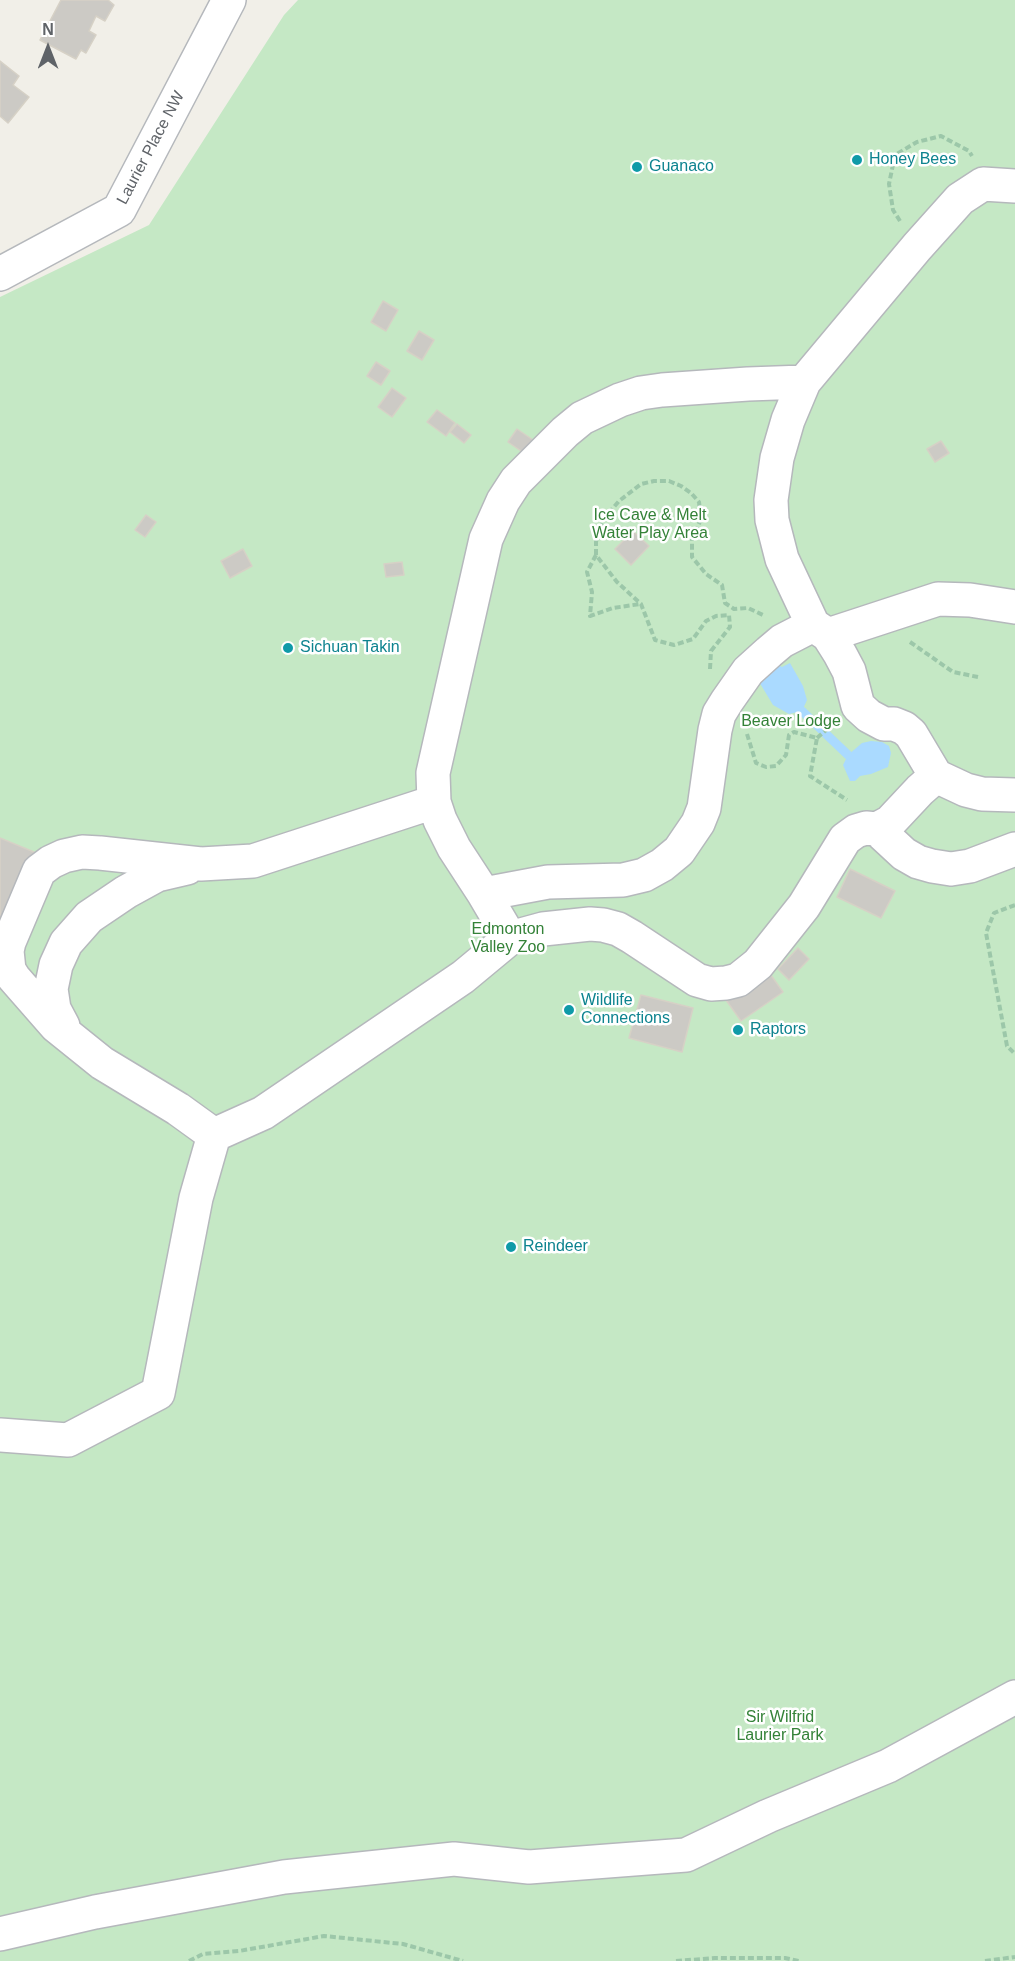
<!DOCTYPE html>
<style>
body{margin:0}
#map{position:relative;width:1015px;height:1961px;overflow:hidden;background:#f1efe8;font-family:Arial,sans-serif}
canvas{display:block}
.north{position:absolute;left:18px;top:18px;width:60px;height:60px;-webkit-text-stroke:4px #fff;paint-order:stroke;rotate:0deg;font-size:16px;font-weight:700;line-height:24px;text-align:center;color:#5f6368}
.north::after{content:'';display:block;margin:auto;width:21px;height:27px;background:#5f6368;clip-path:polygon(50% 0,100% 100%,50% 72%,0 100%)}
</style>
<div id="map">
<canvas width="1015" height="1961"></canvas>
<div class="north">N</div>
</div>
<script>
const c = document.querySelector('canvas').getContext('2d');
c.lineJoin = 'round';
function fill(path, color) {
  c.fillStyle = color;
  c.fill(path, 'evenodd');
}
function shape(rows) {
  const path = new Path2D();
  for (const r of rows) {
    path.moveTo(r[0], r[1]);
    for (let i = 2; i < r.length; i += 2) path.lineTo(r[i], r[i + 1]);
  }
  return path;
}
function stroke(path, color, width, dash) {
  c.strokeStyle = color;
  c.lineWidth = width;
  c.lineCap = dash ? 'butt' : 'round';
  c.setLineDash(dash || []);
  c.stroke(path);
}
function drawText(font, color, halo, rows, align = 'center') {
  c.font = font + ' Arial,sans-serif';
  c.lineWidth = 5;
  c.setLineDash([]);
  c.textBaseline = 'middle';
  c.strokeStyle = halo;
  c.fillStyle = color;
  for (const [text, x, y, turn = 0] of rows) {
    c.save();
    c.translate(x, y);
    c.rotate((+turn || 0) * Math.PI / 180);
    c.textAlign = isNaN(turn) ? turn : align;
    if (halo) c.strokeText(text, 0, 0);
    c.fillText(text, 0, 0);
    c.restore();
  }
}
fill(shape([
 [298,0,1015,0,1015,1961,0,1961,0,297,149,225,284,15]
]), '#c5e8c5');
fill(shape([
 [790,663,803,686,807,700,802,711,789,714,773,705,758,680,776,664,782,667],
 [871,741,882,742,889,746,891,753,888,767,871,774,860,776,855,781,850,781,843,765,848,755,862,743]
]), '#aadaff');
stroke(shape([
 [802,711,848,755]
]), '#aadaff', 9);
const building = shape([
 [61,0,108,0,114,5,105,21,96,16,89,31,96,35,86,53,81,50,76,59,40,40,61,0],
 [0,61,19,76,13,85,29,97,8,123,0,116,0,61],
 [383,301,398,310,386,331,371,322,383,301],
 [419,331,434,340,422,360,407,351,419,331],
 [376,362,390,371,381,385,367,376,376,362],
 [392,388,406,398,392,417,378,407,392,388],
 [437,410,455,423,446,436,427,422,437,410],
 [457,424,471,435,464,443,450,432,457,424],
 [517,429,533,440,524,453,508,442,517,429],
 [941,441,949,453,935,462,927,449,941,441],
 [146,515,156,522,145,537,135,530,146,515],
 [633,531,649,546,631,565,615,549,633,531],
 [243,549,252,566,230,578,221,561,243,549],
 [402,562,404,575,386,577,384,564,402,562],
 [0,838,34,852,0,938,0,838],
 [850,869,895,891,881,918,837,897,850,869],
 [798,948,809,959,789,980,778,969,798,948],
 [768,971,783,992,741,1021,726,1000,768,971],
 [641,995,693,1008,682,1052,629,1038,641,995]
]);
fill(building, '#cccac5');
stroke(building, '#d6d1c6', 1.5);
const minor = shape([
 [0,274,119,210,229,0],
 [804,382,788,420,777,458,771,500,772,520,782,559,813,625],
 [828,635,938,599,970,600,1015,607],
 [1015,795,982,794,966,790,936,776,911,734,904,728,894,724,884,724,869,716,858,706,849,671,840,654,828,635,813,625,782,641,769,652,748,671,727,701,719,714,715,730,704,808,698,823,679,851,662,865,644,875,623,880,548,882,484,894,510,938,543,929,590,924,603,925,618,929,632,937,697,980,711,984,726,983,738,980,758,964,804,906,845,839,856,831,866,828,877,829,904,854,918,862,932,866,951,869,970,866,1015,849],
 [434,802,253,861,201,864,100,853,82,852,64,856,51,862,39,871,9,942,7,951,9,970,14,978,56,1026,102,1063,178,1109,214,1135,263,1113,463,977,510,938],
 [877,829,890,822,920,790,936,776],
 [484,894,454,848,440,820,434,802,433,773,486,539,503,501,516,481,565,432,582,418,620,400,641,393,662,390,748,384,804,382,917,247,960,199,983,184,1015,186],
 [63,1026,54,1009,51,989,56,965,66,943,89,917,126,892,157,875,187,868],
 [0,1435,68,1440,158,1393,196,1198,214,1135],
 [0,1934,95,1912,284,1877,454,1859,529,1867,686,1855,768,1816,888,1766,1015,1697]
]);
stroke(minor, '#b5b8bc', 36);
stroke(shape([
 [900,221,893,210,889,184,895,155,917,142,941,136,969,151,972,156],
 [596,555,587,572,592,592,590,616,613,608,640,604],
 [910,642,953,672,978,677],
 [710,669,711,651,730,627,729,615,716,616,706,621,693,639,674,645,655,640,641,604,617,582,596,555,596,542,599,529,608,514,619,501,641,484,654,481,669,481,681,486,691,493,699,502,701,519,692,540,692,557,706,574,722,585,725,603,734,609,748,608,763,615],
 [747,734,756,763,766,767,776,766,786,755,789,735,794,732,817,738,810,776,847,800],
 [817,738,832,725],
 [1015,905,994,913,986,933,1007,1046,1015,1054],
 [189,1961,203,1954,239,1951,324,1936,403,1944,463,1961],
 [676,1961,715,1958,785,1958,799,1961],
 [985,1961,1015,1957]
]), '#9cc7a9', 4, [6, 3]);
stroke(minor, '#fff', 33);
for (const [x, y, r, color] of [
 [857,160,6,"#0f9aa8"],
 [637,167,6,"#0f9aa8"],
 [288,648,6,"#0f9aa8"],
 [569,1010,6,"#0f9aa8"],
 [738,1030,6,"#0f9aa8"],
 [511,1247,6,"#0f9aa8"]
]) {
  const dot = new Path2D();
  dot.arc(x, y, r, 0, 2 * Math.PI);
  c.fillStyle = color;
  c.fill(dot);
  stroke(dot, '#fff', 2);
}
drawText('16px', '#5f6368', '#fff', [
 ["Laurier Place NW",151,148,-62]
]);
drawText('16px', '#0d838f', '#fff', [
 ["Honey Bees",869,160],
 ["Guanaco",649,167],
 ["Sichuan Takin",300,648],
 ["Wildlife",581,1001],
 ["Connections",581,1019],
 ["Raptors",750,1030],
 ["Reindeer",523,1247]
], 'left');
drawText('16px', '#348238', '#fff', [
 ["Ice Cave & Melt",650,516],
 ["Water Play Area",650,534],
 ["Beaver Lodge",791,722],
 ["Edmonton",508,930],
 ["Valley Zoo",508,948],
 ["Sir Wilfrid",780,1718],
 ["Laurier Park",780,1736]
]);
</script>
